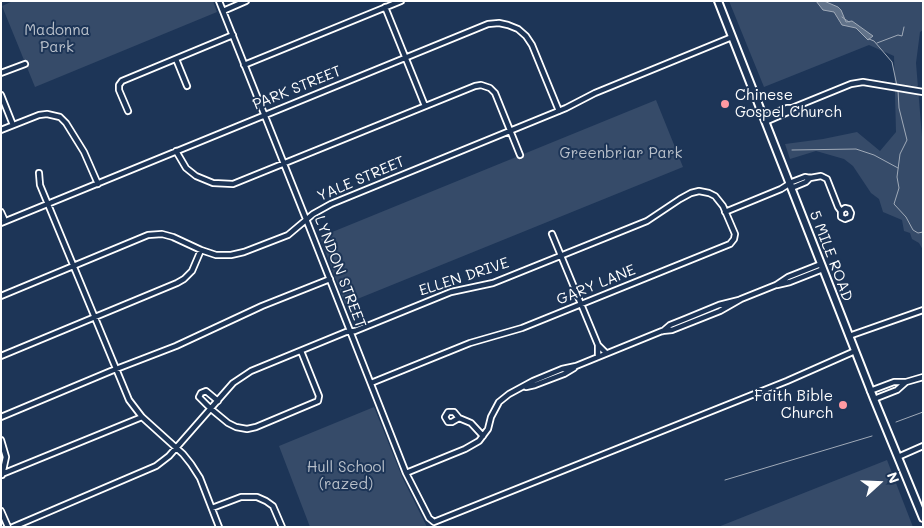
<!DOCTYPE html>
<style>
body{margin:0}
#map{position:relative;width:924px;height:528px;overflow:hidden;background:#1d3557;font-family:Mali,sans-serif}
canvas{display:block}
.frame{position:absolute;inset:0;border:2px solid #fff;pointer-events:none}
.north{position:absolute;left:854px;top:458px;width:50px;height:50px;-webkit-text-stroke:4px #1d3557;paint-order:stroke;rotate:70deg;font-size:14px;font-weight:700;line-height:20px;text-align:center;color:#fff}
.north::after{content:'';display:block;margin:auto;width:18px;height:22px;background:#fff;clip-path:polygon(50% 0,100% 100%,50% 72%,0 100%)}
</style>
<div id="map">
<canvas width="924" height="528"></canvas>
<div class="frame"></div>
<div class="north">N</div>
</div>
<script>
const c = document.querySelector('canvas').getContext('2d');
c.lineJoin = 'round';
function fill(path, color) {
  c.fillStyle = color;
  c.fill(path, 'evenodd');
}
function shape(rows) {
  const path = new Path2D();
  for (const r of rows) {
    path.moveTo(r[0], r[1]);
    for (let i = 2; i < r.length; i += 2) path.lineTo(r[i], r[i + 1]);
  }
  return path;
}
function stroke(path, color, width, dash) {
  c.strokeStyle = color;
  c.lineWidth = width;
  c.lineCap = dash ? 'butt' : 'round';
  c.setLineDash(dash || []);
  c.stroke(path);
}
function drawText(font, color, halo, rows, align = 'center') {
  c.font = font + ' Mali,sans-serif';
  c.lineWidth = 4;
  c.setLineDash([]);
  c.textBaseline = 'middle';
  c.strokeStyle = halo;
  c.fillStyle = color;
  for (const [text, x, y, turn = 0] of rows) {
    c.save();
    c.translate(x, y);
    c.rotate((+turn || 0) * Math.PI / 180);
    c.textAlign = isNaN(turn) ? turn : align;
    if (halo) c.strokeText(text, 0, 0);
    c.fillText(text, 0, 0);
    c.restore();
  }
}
fill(shape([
 [13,1,213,1,217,12,35,87,2,6],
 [729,1,923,1,923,30,920,32,916,63,923,149,923,250,919,243,912,239,910,233,904,231,902,220,883,212,879,199,871,193,853,166,844,159,816,151,790,159,785,144,823,139,857,132,880,151,896,132,894,56,869,45,764,87],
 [656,100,683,167,345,304,320,237],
 [374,407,403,479,427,527,310,527,279,446],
 [887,460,913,527,718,527]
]), '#364b69');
const water = shape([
 [816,1,824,1,838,7,841,10,846,22,852,21,873,36,868,40,856,28,842,25,834,12,823,10,816,1]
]);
fill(water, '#617289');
stroke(water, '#a0aab8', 1);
stroke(shape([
 [842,17,849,22],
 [869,39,874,41,892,62,897,86],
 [877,43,898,35,902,36,904,27],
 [898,90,899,108,907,140,900,154,897,177,899,188,894,204,906,217,913,230,918,233,923,232],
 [792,150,856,149,874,155,898,168],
 [896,422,923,412],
 [725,480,872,436]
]), '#a0aab8', 1);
const minor = shape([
 [219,1,306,219,406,473,429,518,434,522,787,381,855,351],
 [385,7,425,106],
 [223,11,246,1],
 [176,59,187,86],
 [244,65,401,1],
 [1,73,25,64],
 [1,95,13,125],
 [792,108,851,84,863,82,923,92],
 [128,111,119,90,119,85,122,81,233,35],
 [763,117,787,108,792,108,788,112,765,122],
 [1,130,39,115,47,114,60,117,66,123,84,152,98,184],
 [176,151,186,168,196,176,213,183,233,184,475,86,481,85,490,88,495,93,520,155],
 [39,173,40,185,129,400,142,417,183,454,191,464,200,478,219,527],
 [790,185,794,187,806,182,810,178],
 [1,212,5,221],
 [725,212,781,189,792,182,805,177,810,178,821,176,827,179,838,207,841,211,841,217,845,219,850,217,851,213,849,209,845,208,841,211],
 [1,223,488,24,499,23,508,25,518,29,526,36,532,45,559,111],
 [552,234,598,345],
 [777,285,790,282,823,269],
 [1,296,148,235,162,234,173,237,201,250,216,255,231,255,244,252,288,235,313,214,331,204,566,108,595,93,732,37],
 [663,331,670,325,685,319,719,305,739,300],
 [849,336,923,310],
 [1,356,177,283,184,279,192,271,201,250],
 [598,357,598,345,606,353],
 [906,382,923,377],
 [526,387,535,385,564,374,574,368],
 [870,391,894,382,906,382,897,390,874,399],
 [218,401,206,391,201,393,199,397,211,409,228,423,236,427,247,429,256,427,318,401,319,396,301,351],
 [1,417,111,371,176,346,262,306,330,279],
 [459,418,452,422,448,422,445,417,448,412,454,412,459,418,471,423,483,436],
 [1,440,6,457,2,475],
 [898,457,923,446],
 [406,473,465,449,479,441,488,429,491,417,499,402,509,394,533,381,562,369,576,366,662,331,672,330,720,311,741,299,776,285,788,277,821,264],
 [2,474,142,417],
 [212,508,241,497,257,497,266,501,273,506,282,527],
 [1,511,8,527],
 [13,527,156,466,169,456,233,383,251,371,346,332,355,331,451,292,493,283,508,277,647,221,680,199,691,193,699,191,709,193,715,196,723,206,735,234,734,239,730,244,522,328,470,343,371,383]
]);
const secondary = shape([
 [718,1,874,399,923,518]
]);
stroke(minor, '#fff', 8);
stroke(secondary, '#fff', 10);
stroke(minor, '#1d3557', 4.5);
stroke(secondary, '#1d3557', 6);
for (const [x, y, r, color] of [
 [725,104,5,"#ff9aa2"],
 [843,405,5,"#ff9aa2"]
]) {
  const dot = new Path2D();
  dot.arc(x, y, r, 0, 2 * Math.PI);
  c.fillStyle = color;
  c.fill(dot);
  stroke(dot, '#1d3557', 2);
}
drawText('15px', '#b9c0ca', '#1d3557', [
 ["Madonna",57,30],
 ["Park",57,47],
 ["Greenbriar Park",621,153],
 ["Hull School",346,467],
 ["(razed)",346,484]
]);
drawText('15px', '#fff', '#1d3557', [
 ["PARK STREET",297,88,-22],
 ["YALE STREET",361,179,-23],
 ["5 MILE ROAD",831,256,69],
 ["LYNDON STREET",340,272,69],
 ["ELLEN DRIVE",464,277,-18],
 ["GARY LANE",596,285,-22]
]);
drawText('15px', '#fff', '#1d3557', [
 ["Chinese",735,95],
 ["Gospel Church",735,112],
 ["Faith Bible",833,396,"right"],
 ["Church",833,413,"right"]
], 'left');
</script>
